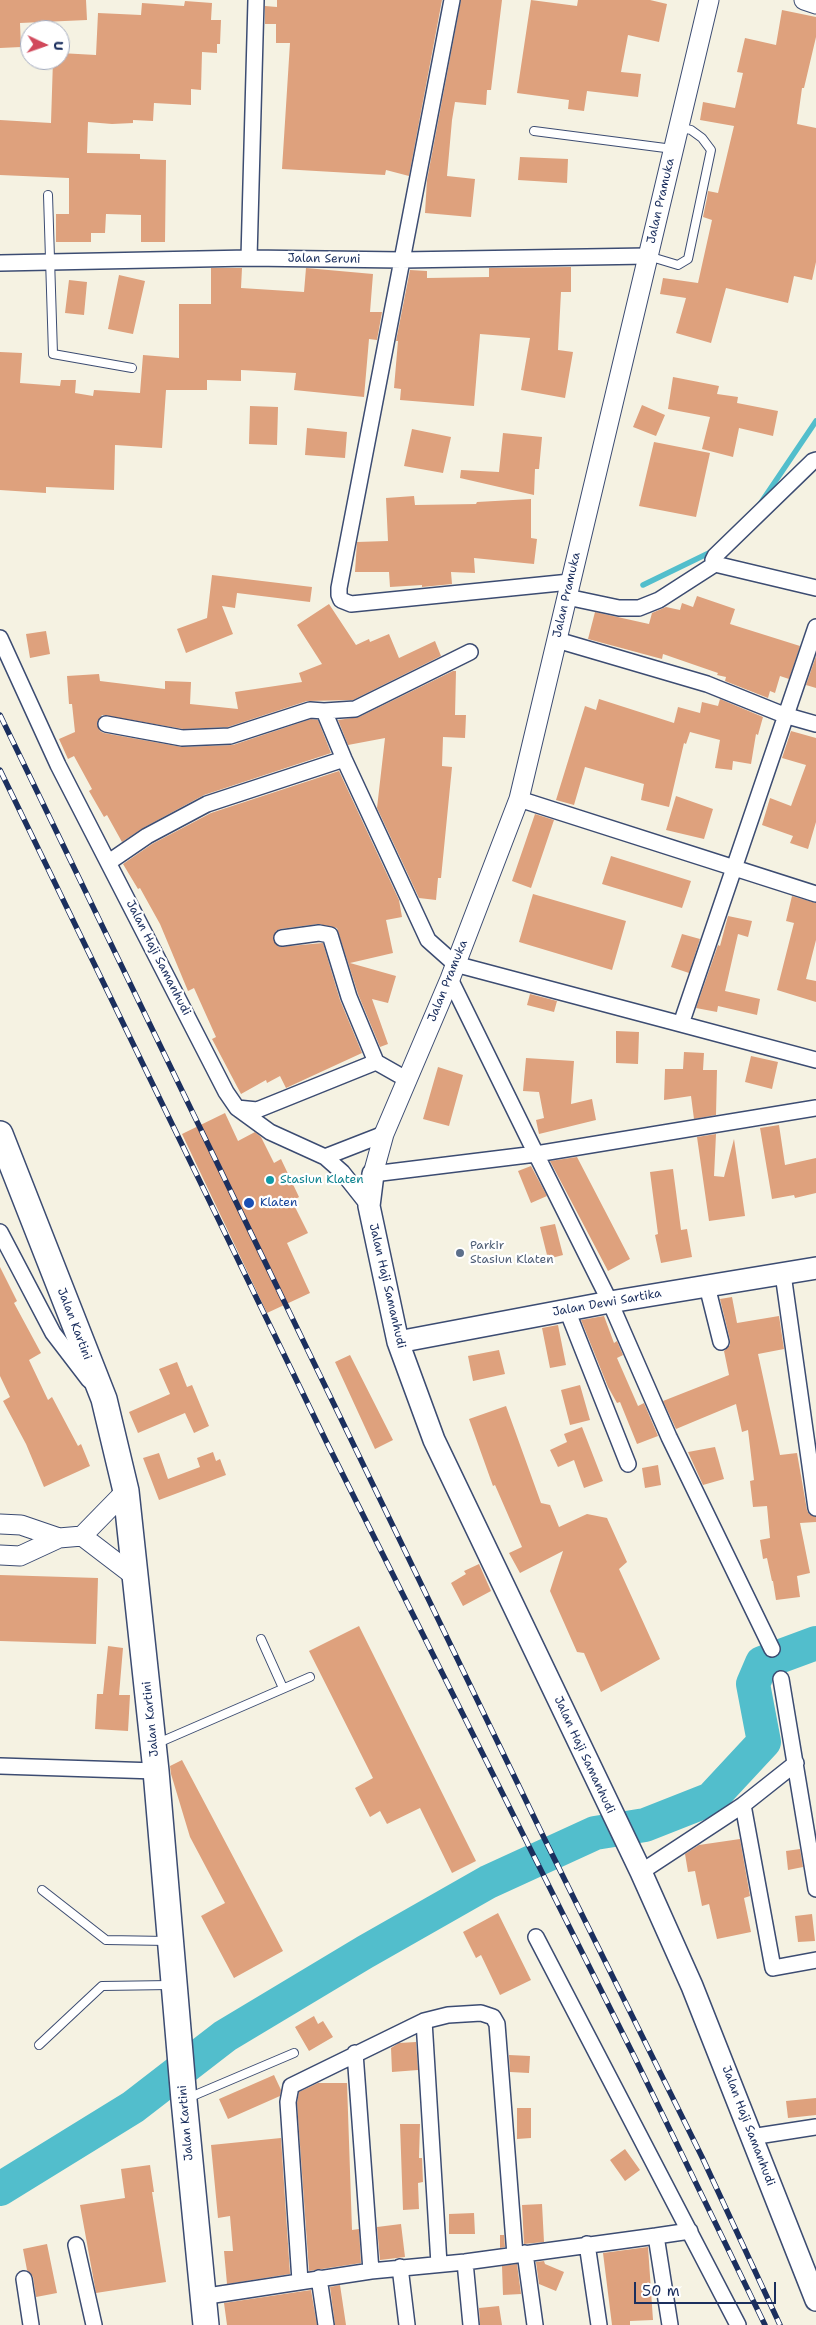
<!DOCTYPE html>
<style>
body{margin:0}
#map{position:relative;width:816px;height:2325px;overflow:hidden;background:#f5f2e2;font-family:"Shantell Sans",sans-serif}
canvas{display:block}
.north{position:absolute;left:20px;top:20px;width:50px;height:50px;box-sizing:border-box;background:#fff;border:1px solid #a4acbf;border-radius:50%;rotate:93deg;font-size:14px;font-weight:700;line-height:20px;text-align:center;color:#1b2f5e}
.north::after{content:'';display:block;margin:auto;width:18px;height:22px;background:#d1495b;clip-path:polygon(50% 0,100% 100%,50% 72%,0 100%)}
.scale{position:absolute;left:634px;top:2282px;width:142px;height:22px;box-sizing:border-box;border:2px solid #1b2f5e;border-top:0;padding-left:6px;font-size:15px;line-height:18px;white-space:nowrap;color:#1b2f5e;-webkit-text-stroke:4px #fff;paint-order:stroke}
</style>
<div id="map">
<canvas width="816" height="2325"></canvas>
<div class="north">U</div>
<div class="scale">50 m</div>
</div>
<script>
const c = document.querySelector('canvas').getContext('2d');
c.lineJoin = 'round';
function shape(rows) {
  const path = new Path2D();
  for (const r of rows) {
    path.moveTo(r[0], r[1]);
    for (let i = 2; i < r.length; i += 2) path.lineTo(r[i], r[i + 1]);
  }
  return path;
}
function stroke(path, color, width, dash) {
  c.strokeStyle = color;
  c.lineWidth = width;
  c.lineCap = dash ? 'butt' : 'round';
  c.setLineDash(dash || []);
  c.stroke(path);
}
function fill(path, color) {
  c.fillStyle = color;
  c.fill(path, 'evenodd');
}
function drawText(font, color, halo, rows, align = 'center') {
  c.font = font + ' "Shantell Sans",sans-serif';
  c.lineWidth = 4.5;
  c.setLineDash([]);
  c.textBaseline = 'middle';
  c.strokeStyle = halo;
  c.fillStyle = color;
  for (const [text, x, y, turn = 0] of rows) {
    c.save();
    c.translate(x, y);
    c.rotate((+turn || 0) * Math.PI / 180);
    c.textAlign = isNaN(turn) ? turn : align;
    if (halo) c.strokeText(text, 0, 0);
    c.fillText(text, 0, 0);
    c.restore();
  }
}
stroke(shape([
 [760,504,816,421],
 [643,585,713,551]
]), '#52becc', 5.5);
stroke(shape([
 [0,2189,133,2107,225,2036,365,1952,488,1882,595,1833,645,1825,711,1799,764,1742,753,1684,762,1663,816,1643]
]), '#52becc', 34);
fill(shape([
 [0,0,86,0,87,20,20,23,21,47,0,48],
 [277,0,442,0,409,176,386,170,385,175,282,169,290,43,276,43,276,24,265,24,265,6,277,7],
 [461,0,502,0,491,90,487,90,486,105,455,102,452,120,447,176,475,179,471,217,425,213,427,180],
 [531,0,577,6,578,0,650,0,667,4,659,42,628,35,621,72,641,74,638,97,587,91,584,111,568,109,569,100,517,93],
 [185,1,212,3,211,20,221,20,220,44,217,44,217,53,202,52,201,90,191,89,191,105,154,103,153,121,133,120,133,123,112,124,88,122,87,153,140,154,140,159,166,160,165,242,141,242,141,215,106,214,105,233,91,233,91,242,56,242,56,214,69,214,69,178,0,175,0,120,51,123,53,60,60,60,60,53,96,55,98,13,141,15,142,3,184,6],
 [782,10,816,17,816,37,804,88,802,88,797,124,816,128,816,262,812,280,794,276,788,303,726,288,711,343,676,333,686,298,660,294,663,278,698,283,712,220,703,217,707,198,708,191,718,193,734,126,700,120,703,102,735,108,743,73,737,72,745,38,776,45],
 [520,157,568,159,567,183,518,180],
 [571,267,571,292,561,292,558,350,573,352,565,398,521,390,530,338,480,334,474,406,400,400,401,389,394,388,398,341,396,341,410,270,427,271,427,278,489,277,489,268],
 [211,268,242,268,241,288,304,292,306,268,373,274,370,312,382,312,377,340,369,339,364,397,294,390,296,373,241,370,241,381,207,380,207,390,166,390,162,448,115,445,114,490,46,487,46,493,0,490,0,352,22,353,20,383,60,386,61,380,76,380,75,393,93,396,94,390,140,393,143,355,179,358,179,304,211,304],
 [119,275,145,281,133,334,108,329],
 [69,280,87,282,84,315,65,313],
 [673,377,719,386,717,394,738,397,737,403,778,411,773,436,739,428,733,457,702,449,710,417,668,409],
 [642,405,665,415,656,436,633,427],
 [250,406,278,407,277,445,249,444],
 [307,428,347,432,345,458,305,455],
 [412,429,451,437,443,473,404,466],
 [503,433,542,437,539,469,535,469,534,495,460,478,461,470,499,472],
 [654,442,710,453,696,517,639,506],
 [414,496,415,505,476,504,477,502,531,499,531,538,537,539,534,564,474,558,475,573,451,572,452,584,422,587,422,585,390,587,389,572,355,572,357,542,388,541,386,498],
 [212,575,312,587,310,602,237,593,235,608,222,606,233,634,186,653,177,629,207,618],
 [697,596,735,609,730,624,800,646,789,679,780,676,775,693,770,691,768,698,725,681,726,677,717,675,718,673,663,654,662,659,588,639,595,612,649,624,652,613,666,607,680,610,682,603,693,607],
 [329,604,356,645,369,639,370,642,389,634,399,658,435,641,441,656,353,700,307,701,228,727,183,729,102,715,97,723,100,731,104,733,182,747,233,745,311,719,318,720,331,753,204,795,143,828,122,842,107,815,104,817,89,791,92,789,74,756,68,759,59,739,75,732,72,704,69,704,67,676,99,674,100,681,165,689,165,681,191,682,190,704,238,709,235,692,302,682,299,673,322,664,297,625],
 [46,631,50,654,30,658,26,634],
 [816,656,816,688,806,685],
 [453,671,456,671,455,715,466,715,465,738,443,737,442,766,452,767,441,878,438,878,436,900,419,898,377,808,385,738,348,745,338,720,359,717],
 [599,699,674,723,678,707,700,713,702,702,718,706,720,699,763,717,758,735,756,734,751,764,733,761,732,770,715,768,720,740,690,732,686,744,684,743,669,807,641,800,644,784,585,767,574,805,556,800,585,706,596,710],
 [791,731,816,738,816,822,808,849,790,843,793,836,762,825,770,798,791,806,806,765,782,758],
 [339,771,399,900,402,917,386,920,393,953,350,963,396,976,388,1003,372,999,388,1044,380,1047,358,994,337,928,318,924,280,929,276,931,273,939,279,947,323,943,340,1000,362,1053,286,1088,280,1076,267,1083,266,1080,241,1094,212,1039,216,1037,194,988,188,991,160,924,140,888,138,889,123,864,152,844,211,813],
 [676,796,713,809,704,839,666,830],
 [535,814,554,820,531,888,512,881],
 [611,856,691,881,682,908,602,884],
 [533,894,626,921,612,970,519,942],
 [792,896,816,903,816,940,806,979,816,981,816,1002,777,990,794,923,786,921],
 [728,916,752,921,748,937,738,934,725,991,760,999,757,1015,718,1006,717,1012,696,1008,718,945,720,946],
 [682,934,700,939,689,973,671,967],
 [530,994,557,1001,554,1012,527,1005],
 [616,1031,639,1032,638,1064,616,1063],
 [684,1052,704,1053,703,1070,717,1070,716,1115,694,1119,691,1096,664,1100,665,1069,683,1069],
 [751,1056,778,1062,772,1089,745,1082],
 [526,1058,574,1061,571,1104,592,1099,596,1120,539,1134,536,1120,544,1118,539,1092,523,1091],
 [438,1067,463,1075,449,1126,423,1119],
 [225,1113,238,1141,255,1132,261,1137,274,1163,281,1159,299,1197,292,1201,308,1233,287,1243,310,1293,267,1313,182,1134],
 [779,1125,785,1165,816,1158,816,1193,795,1198,794,1195,772,1199,760,1128],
 [716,1134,714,1176,724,1177,734,1139,745,1216,709,1221,697,1137],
 [577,1157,630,1259,608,1271,550,1161],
 [531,1166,547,1196,531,1203,518,1171],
 [673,1169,681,1230,687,1229,692,1257,661,1263,655,1235,658,1234,650,1172],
 [555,1224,563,1255,548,1259,540,1227],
 [0,1267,17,1301,14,1303,41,1353,29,1360,48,1400,52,1397,78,1446,81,1444,90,1466,44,1487,26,1444,3,1401,10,1397,0,1376],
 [732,1297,737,1323,779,1316,784,1349,758,1354,780,1455,797,1453,807,1510,809,1514,816,1517,816,1522,800,1523,810,1573,797,1576,800,1597,776,1600,773,1581,772,1581,767,1558,763,1559,760,1540,770,1538,767,1506,753,1507,750,1481,754,1480,748,1430,742,1432,736,1404,676,1429,663,1401,729,1375,724,1351,730,1345,730,1340,720,1299],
 [604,1316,614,1343,617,1341,623,1355,617,1358,638,1406,644,1403,658,1436,637,1444,620,1402,617,1403,608,1387,581,1320],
 [558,1325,566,1365,550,1368,542,1328],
 [499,1350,505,1374,473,1381,468,1356],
 [350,1355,393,1440,375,1449,335,1362],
 [177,1362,187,1387,192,1385,209,1426,194,1433,185,1413,138,1433,129,1412,170,1394,159,1369],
 [580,1385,590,1420,570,1425,561,1390],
 [506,1406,541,1503,550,1505,559,1527,587,1514,607,1518,627,1562,619,1569,660,1659,601,1692,584,1653,577,1652,550,1591,563,1551,520,1573,509,1553,522,1547,495,1485,493,1486,469,1419],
 [582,1427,603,1481,584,1488,574,1460,558,1467,550,1450,567,1442,564,1434],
 [715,1447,724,1479,703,1485,688,1452],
 [213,1452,216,1461,220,1459,226,1475,159,1500,143,1458,159,1453,168,1479,200,1467,197,1458],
 [658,1465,661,1485,645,1488,642,1468],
 [479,1564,491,1591,463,1606,451,1583,466,1574,464,1571],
 [0,1575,98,1578,96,1644,0,1641],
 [359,1626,476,1861,452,1873,420,1808,387,1824,380,1811,370,1817,355,1788,373,1778,309,1651],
 [108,1646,123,1648,119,1695,130,1695,128,1731,95,1729,97,1694,103,1694],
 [182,1760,283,1951,234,1978,201,1916,225,1903,190,1837,171,1774,170,1766],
 [740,1839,750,1896,744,1898,751,1932,717,1939,709,1904,702,1906,695,1871,688,1872,685,1854,699,1845],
 [800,1849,803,1867,788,1870,786,1851],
 [498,1913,531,1980,500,1995,481,1955,476,1958,463,1932],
 [812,1914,815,1941,798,1942,795,1916],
 [314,2016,318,2024,323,2021,333,2037,309,2051,295,2027],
 [416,2042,418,2070,392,2072,391,2048,399,2043],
 [509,2055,530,2056,529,2073,510,2072],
 [274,2075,281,2090,280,2096,228,2119,219,2099],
 [318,2083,347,2083,352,2230,359,2229,361,2263,309,2271,297,2103,299,2092],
 [816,2098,816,2115,788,2118,786,2101],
 [517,2108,531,2108,531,2138,517,2139],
 [400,2124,420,2124,419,2158,422,2158,423,2182,418,2183,419,2209,403,2210],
 [281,2138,290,2274,227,2284,224,2251,233,2251,230,2216,218,2218,211,2145],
 [625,2149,640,2170,625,2181,610,2160],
 [150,2165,154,2192,152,2192,166,2282,96,2293,80,2205,125,2198,121,2169],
 [542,2204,544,2242,524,2244,522,2205],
 [474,2213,475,2234,449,2234,449,2214],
 [401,2224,405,2257,380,2260,377,2227],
 [500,2235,504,2235,505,2247,500,2248],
 [47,2244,57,2293,36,2297,33,2277,27,2270,23,2249],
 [648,2247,653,2320,630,2321,630,2325,612,2325,603,2253],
 [544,2261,545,2264,564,2272,556,2291,539,2284,536,2262],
 [517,2264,521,2294,503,2295,502,2266],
 [340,2285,346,2325,335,2325,330,2287],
 [311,2290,317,2325,227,2325,224,2303],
 [499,2306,502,2325,480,2325,479,2308]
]), '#dea17d');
const service = shape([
 [534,131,673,149],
 [48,195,53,354,132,368],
 [648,256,678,265,688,259,711,150,702,138,691,130,678,127],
 [261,1639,283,1688],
 [158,1743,310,1677],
 [42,1890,106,1940,168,1941],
 [39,2045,102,1986,170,1985],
 [188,2098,294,2053]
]);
const minor = shape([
 [452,0,339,588,339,595,341,600,351,604,570,582],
 [249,258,256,0],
 [0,263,249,258,402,260,648,256],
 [715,564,713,560,715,556,813,461,816,460],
 [567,597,619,608,639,608,659,600,715,564,816,588],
 [0,638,58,765,226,1092,237,1108,270,1132,325,1157,342,1172,369,1206],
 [557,640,707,684,784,715,816,724],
 [470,652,355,709,324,711,344,759,428,940,455,964,681,1024,816,627],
 [106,724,182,738,230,736,310,710,324,711],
 [519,799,816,894],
 [109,862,147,836,207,804,344,759],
 [282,938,319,933,330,935,349,997,376,1062,406,1079],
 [681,1024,816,1060],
 [237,1108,257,1110,376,1062],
 [325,1157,384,1134],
 [373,1174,536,1154,450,979],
 [0,1232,53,1333,89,1380],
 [783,1274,816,1508],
 [707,1286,721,1342],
 [567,1310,628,1464],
 [772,1649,669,1437,610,1302,536,1154,816,1108],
 [781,1679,816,1889],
 [0,1766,156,1771],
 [743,1805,773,1968,816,1960],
 [641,1872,743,1805,796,1763],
 [536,1937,738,2325],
 [424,2021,439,2264],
 [355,2053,371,2271],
 [751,2137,816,2127],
 [656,2236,690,2231],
 [587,2244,599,2325],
 [76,2245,94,2325],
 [525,2253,535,2325],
 [465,2262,471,2325],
 [400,2267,407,2325],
 [319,2278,326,2325],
 [24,2279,31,2325],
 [300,2281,288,2102,291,2086,424,2021,448,2015,481,2013,493,2017,497,2024,515,2255],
 [201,2297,371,2271,465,2262,656,2236,670,2325]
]);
const tertiary = shape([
 [804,0,816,4],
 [373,1174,384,1134,450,979,519,799,709,0],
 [0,1524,21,1525,59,1538],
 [82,1536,137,1578],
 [0,1555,20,1556,59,1538,82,1536,126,1491]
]);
const secondary = shape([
 [373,1174,369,1206,398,1342,434,1440,641,1872,692,1986,816,2300],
 [398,1342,610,1302,816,1268]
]);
const trunk = shape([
 [0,1134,104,1399,126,1491,156,1771,184,2100,206,2325]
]);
stroke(service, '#3c4c72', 10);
stroke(minor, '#3c4c72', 18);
stroke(tertiary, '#3c4c72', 21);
stroke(secondary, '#3c4c72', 24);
stroke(trunk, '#3c4c72', 28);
stroke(service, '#fff', 8);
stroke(minor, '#fff', 15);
stroke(tertiary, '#fff', 19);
stroke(secondary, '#fff', 21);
stroke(trunk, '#fff', 25);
const rail = shape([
 [0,715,548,1846,702,2157,780,2325],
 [0,770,327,1443,634,2056,765,2325]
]);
stroke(rail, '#1b2f5e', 5.5);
stroke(rail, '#fff', 4, [11]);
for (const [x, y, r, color] of [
 [270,1180,5,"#0f9aa8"],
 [249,1203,6,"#1a4fb4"],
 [460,1253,5,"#5c6f8a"]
]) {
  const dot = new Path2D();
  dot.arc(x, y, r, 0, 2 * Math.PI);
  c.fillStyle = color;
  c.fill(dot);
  stroke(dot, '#fff', 2);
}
drawText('12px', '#1b2f5e', '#fff', [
 ["Jalan Pramuka",661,201,-77],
 ["Jalan Seruni",324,259,1],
 ["Jalan Pramuka",567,595,-77],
 ["Jalan Haji Samanhudi",158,958,63],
 ["Jalan Pramuka",448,981,-68],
 ["Jalan Haji Samanhudi",387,1286,77],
 ["Jalan Dewi Sartika",607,1303,-10],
 ["Jalan Kartini",74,1324,69],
 ["Jalan Kartini",151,1719,-96],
 ["Jalan Haji Samanhudi",584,1755,65],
 ["Jalan Kartini",186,2123,-95],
 ["Jalan Haji Samanhudi",748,2126,69]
]);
drawText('12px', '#0d838f', '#fff', [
 ["Stasiun Klaten",280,1180]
], 'left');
drawText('12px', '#164399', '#fff', [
 ["Klaten",260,1203]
], 'left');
drawText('12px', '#4e5e75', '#fff', [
 ["Parkir",470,1246],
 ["Stasiun Klaten",470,1260]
], 'left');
</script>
